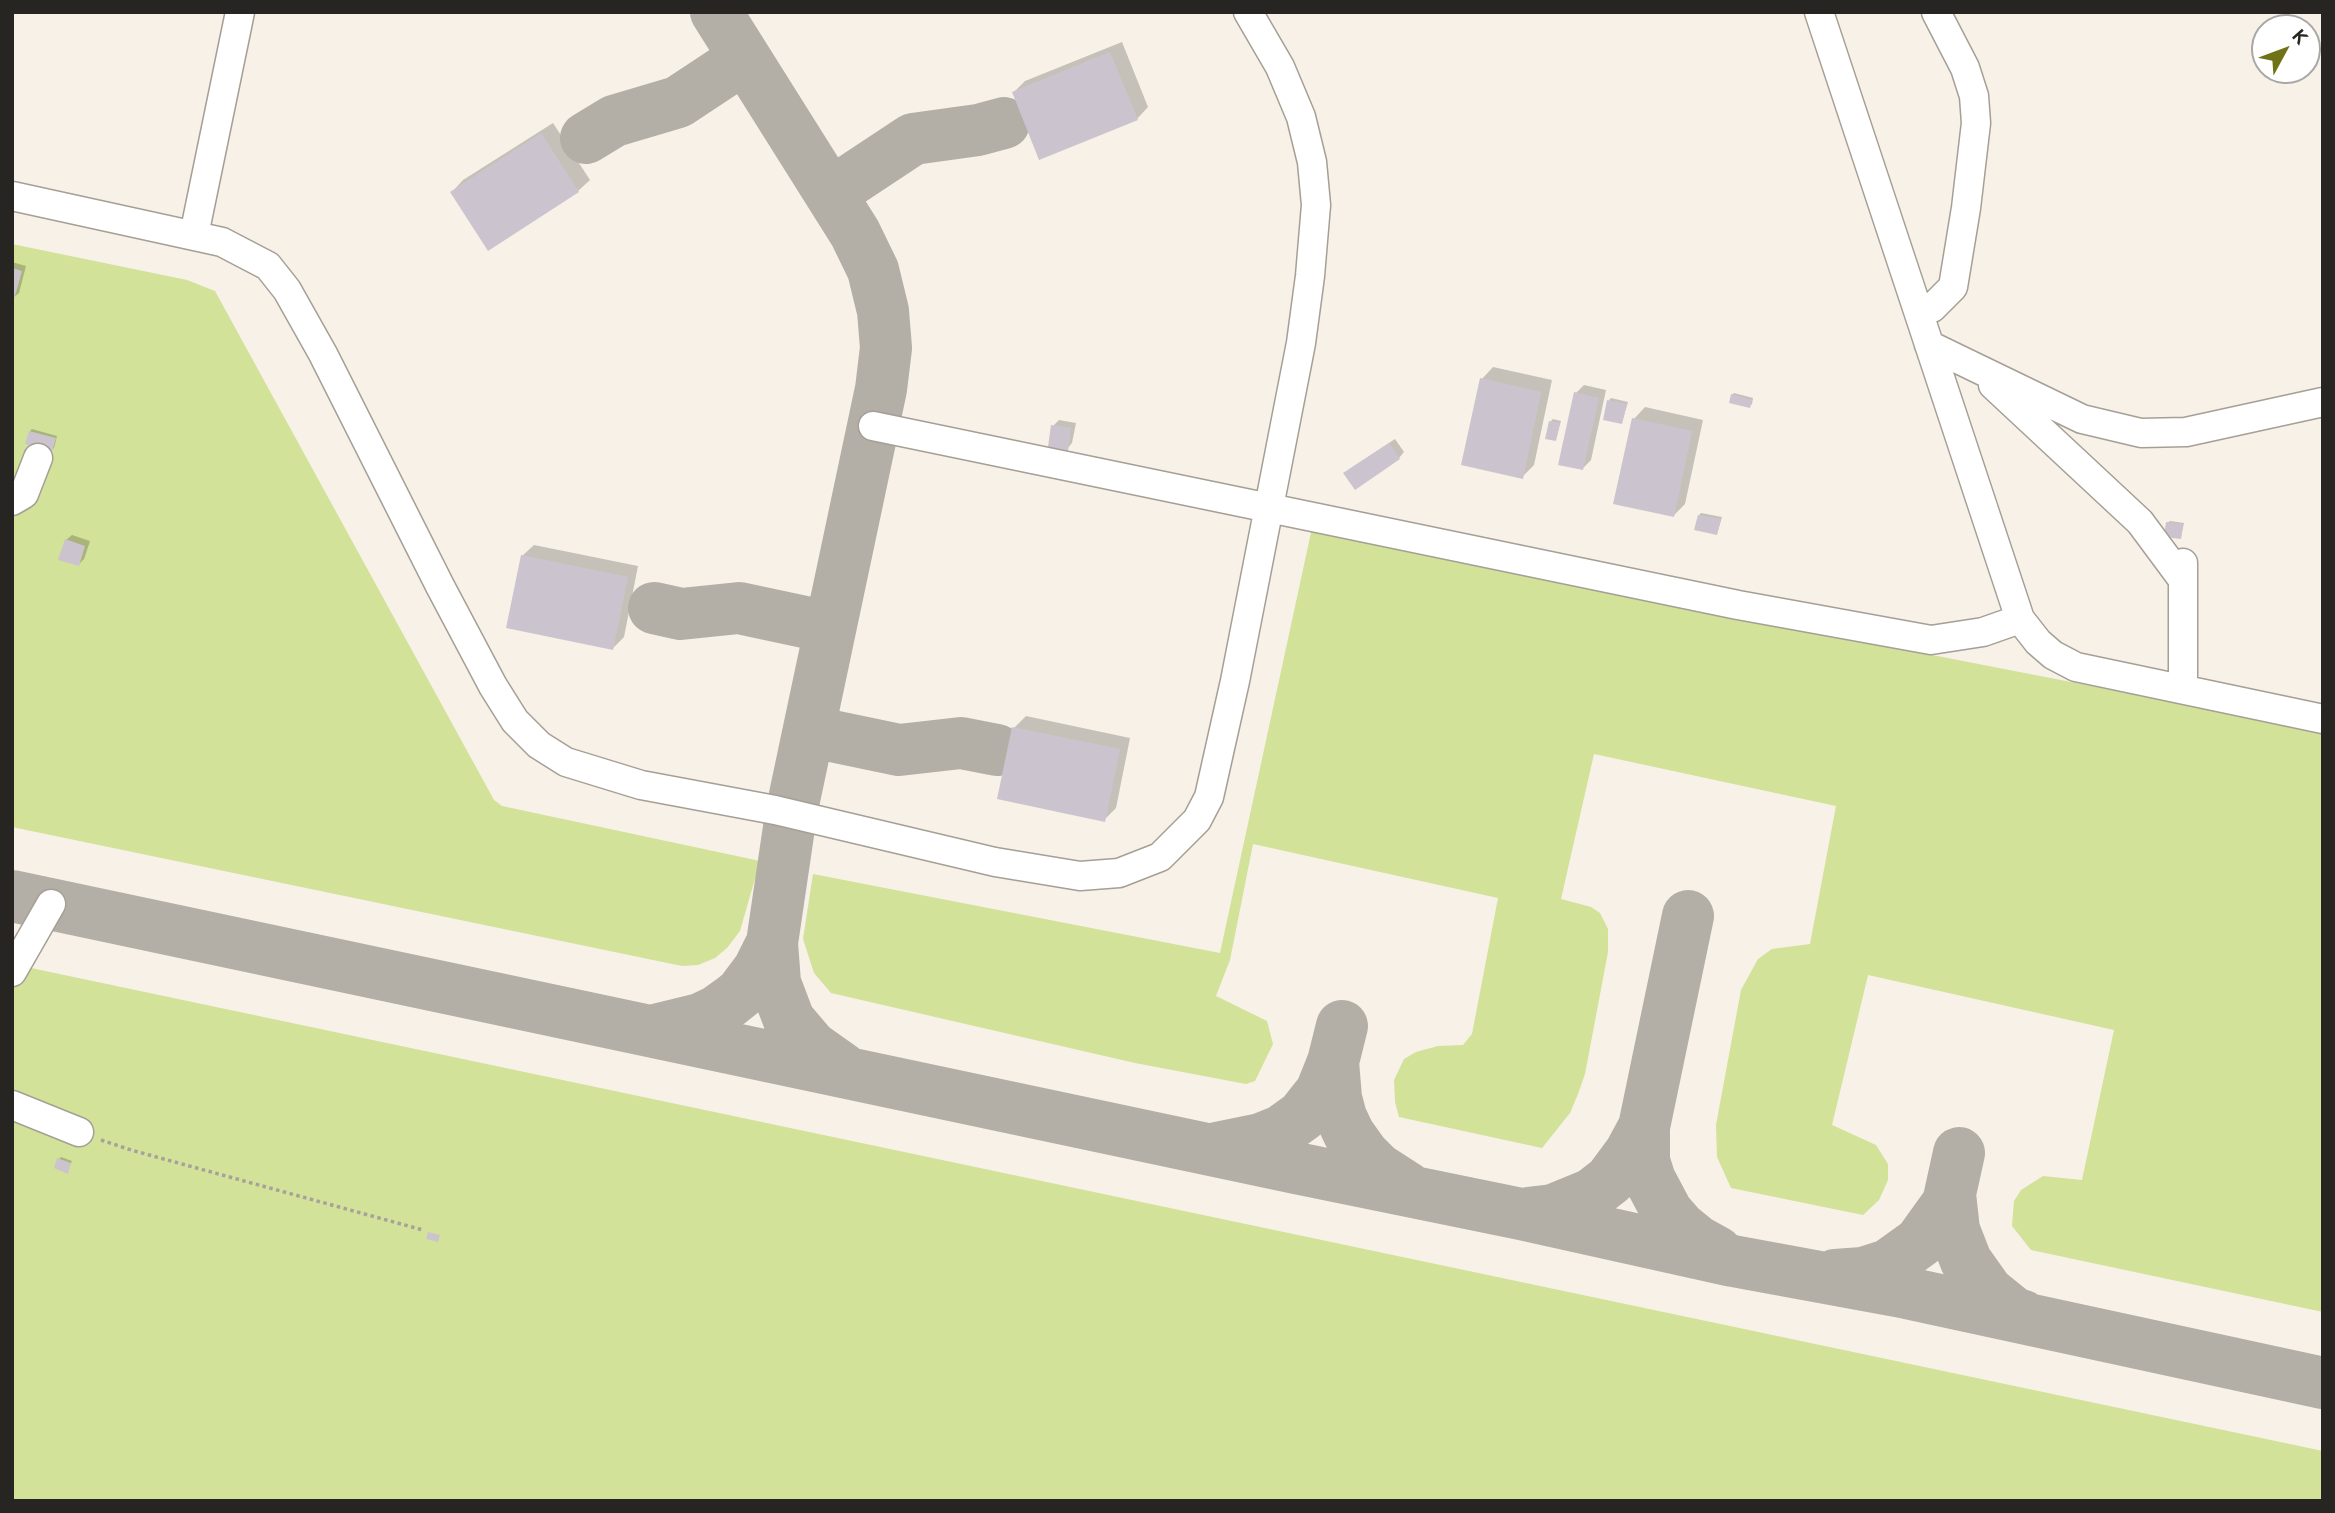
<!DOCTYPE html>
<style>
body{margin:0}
#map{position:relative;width:2335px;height:1513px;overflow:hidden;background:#f7f1e7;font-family:Ubuntu,sans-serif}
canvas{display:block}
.frame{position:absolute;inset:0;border:14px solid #272521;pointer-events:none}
.north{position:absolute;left:2251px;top:14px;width:70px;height:70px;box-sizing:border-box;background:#fff;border:2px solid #a9a8a6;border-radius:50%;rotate:49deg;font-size:19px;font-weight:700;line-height:28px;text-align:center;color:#272521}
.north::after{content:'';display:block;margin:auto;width:24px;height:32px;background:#707217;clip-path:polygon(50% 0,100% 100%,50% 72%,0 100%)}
</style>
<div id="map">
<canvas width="2335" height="1513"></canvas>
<div class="frame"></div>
<div class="north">K</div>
</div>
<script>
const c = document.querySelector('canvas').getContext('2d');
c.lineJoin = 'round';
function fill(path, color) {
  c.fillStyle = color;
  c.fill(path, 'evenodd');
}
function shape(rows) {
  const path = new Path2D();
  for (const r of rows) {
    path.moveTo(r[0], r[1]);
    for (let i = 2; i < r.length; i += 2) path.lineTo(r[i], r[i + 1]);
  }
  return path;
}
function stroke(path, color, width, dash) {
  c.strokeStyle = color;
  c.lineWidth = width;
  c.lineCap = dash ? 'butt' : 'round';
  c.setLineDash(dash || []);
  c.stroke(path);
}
fill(shape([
 [12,244,187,280,215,291,494,800,502,806,760,861,740,931,727,948,715,958,698,965,682,966,12,827],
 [1312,528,1855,640,2323,731,2323,1312,2031,1250,2012,1226,2014,1201,2021,1190,2043,1176,2082,1180,2114,1030,1868,975,1832,1125,1876,1145,1888,1164,1888,1180,1879,1200,1863,1215,1731,1188,1717,1157,1716,1125,1741,990,1758,959,1772,949,1810,944,1836,806,1594,754,1561,899,1591,907,1600,913,1608,929,1608,952,1585,1074,1578,1094,1570,1113,1542,1148,1399,1117,1395,1102,1394,1080,1404,1059,1416,1052,1438,1046,1463,1045,1472,1034,1498,898,1253,844,1230,960,1216,996,1267,1021,1273,1044,1255,1081,1246,1084,1135,1063,831,993,814,973,803,939,813,874,1220,953],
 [12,964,2323,1451,2323,1501,12,1501]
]), '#d2e299');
fill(shape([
 [1122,42,1148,107,1137,119,1014,92,1025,81],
 [553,123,590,180,578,191,452,192,463,180],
 [12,262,26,266,19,293,13,298],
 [1493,367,1552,380,1534,465,1522,477,1482,379],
 [1584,385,1606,390,1591,460,1582,469,1576,393],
 [1734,393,1753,398,1752,404,1750,406,1732,395],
 [1611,398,1628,402,1622,422,1609,400],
 [1645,407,1703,420,1685,504,1674,515,1634,419],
 [1553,419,1561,421,1556,439,1551,421],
 [1059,420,1076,423,1072,443,1067,449,1053,426],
 [32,429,57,436,54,448,51,450,30,431],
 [1395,439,1404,452,1399,458,1351,468],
 [1701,513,1722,517,1717,534,1699,515],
 [2170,521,2184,523,2181,537,2167,523],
 [72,535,90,541,84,559,79,564,66,540],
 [534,545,638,566,624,637,613,648,522,556],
 [1026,716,1130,738,1116,808,1104,820,1014,728],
 [61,1157,72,1161,67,1172,59,1159]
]), '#0003');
stroke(shape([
 [716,12,855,233,873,270,883,311,886,348,881,389,791,814,772,943,775,983,789,1020,812,1047,843,1069],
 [586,138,614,121,678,102,731,67],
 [848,182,913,139,978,130,1004,123],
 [654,608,681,614,739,608,814,624,828,639,832,617,825,620],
 [827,735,899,750,961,743,997,750],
 [12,896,1296,1168,1521,1214,1733,1261,1907,1293,2323,1383],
 [1688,916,1644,1127,1644,1161,1650,1180,1667,1212,1681,1228,1697,1241,1717,1252],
 [655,1030,700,1019,717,1011,731,1001,741,993,759,969,772,943],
 [1333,1062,1336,1098,1341,1117,1349,1134,1364,1155,1377,1168,1408,1188],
 [1217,1148,1261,1139,1281,1131,1302,1116,1321,1092,1333,1062,1342,1026],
 [1950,1194,1954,1230,1966,1261,1988,1292,2014,1313,2023,1316],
 [1528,1213,1553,1210,1592,1194,1610,1180,1630,1153,1644,1127],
 [1835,1275,1863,1273,1888,1265,1920,1242,1948,1203,1959,1153]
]), '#b3aea6', 52);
fill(shape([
 [1110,52,1138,120,1039,160,1012,92],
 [541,133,579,192,488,251,450,192],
 [12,268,22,271,13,303,12,303],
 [1480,378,1541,392,1523,479,1461,465],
 [1574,392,1599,398,1583,470,1558,465],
 [1731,394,1752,400,1750,408,1729,403],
 [1607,400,1627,404,1622,424,1603,420],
 [1632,418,1692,431,1674,517,1613,504],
 [1549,421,1560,423,1556,441,1545,439],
 [1051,425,1071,428,1068,451,1048,447],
 [29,431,56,438,52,452,25,444],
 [1389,443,1400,459,1355,490,1343,473],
 [1698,515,1721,519,1717,535,1694,530],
 [2166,522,2183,524,2181,539,2164,537],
 [65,539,85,546,79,566,58,560],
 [521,555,628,577,613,650,506,628],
 [1012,727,1120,749,1105,822,997,799],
 [57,1158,71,1163,68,1174,54,1168],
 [428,1232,440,1235,438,1242,426,1239]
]), '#cbc4ce');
const minor = shape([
 [1819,12,2020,619,2038,642,2053,655,2076,667,2323,719],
 [12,196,222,242,268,266,287,290,323,354,440,586,493,686,515,721,539,745,566,762,641,785,775,810,995,862,1080,876,1119,873,1160,857,1197,820,1209,797,1235,681,1301,343,1310,276,1316,205,1312,162,1301,117,1280,67,1248,12],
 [194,235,240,12],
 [1918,311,1932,308,1953,287,1966,208,1976,123,1974,96,1965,68,1936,12],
 [1929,345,2082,419,2141,433,2186,432,2323,402],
 [1993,385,2140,522,2183,580],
 [873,426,1738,605,1931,640,1983,632,2020,619],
 [12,501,24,494,38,458],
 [2183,563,2183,689],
 [12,972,51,904],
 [12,1105,79,1132]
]);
stroke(minor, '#a59f95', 31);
stroke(shape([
 [101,1140,131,1150,423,1230]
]), '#a6a19a', 3.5, [3.5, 3.5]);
stroke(minor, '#fff', 28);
</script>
